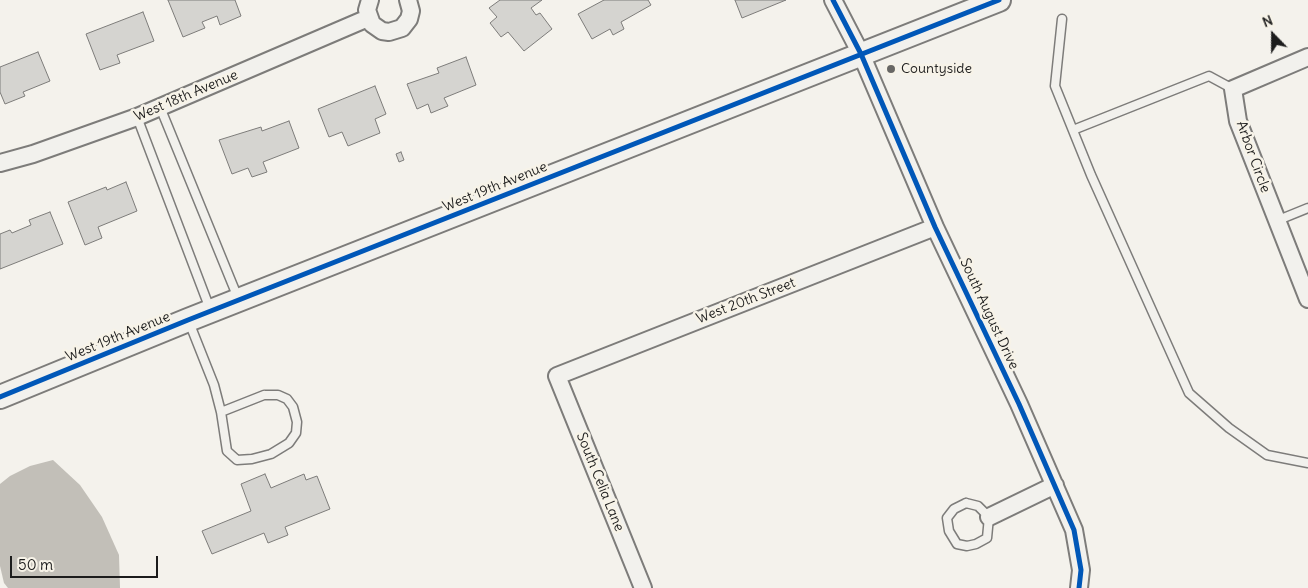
<!DOCTYPE html>
<style>
body{margin:0}
#map{position:relative;width:1308px;height:588px;overflow:hidden;background:#f4f2ec;font-family:Delius,sans-serif}
canvas{display:block}
.north{position:absolute;left:1248px;top:10px;width:50px;height:50px;-webkit-text-stroke:4px #f7f3e8;paint-order:stroke;rotate:338deg;font-size:14px;font-weight:700;line-height:20px;text-align:center;color:#1c1c1c}
.north::after{content:'';display:block;margin:auto;width:18px;height:22px;background:#1c1c1c;clip-path:polygon(50% 0,100% 100%,50% 72%,0 100%)}
.scale{position:absolute;left:10px;top:556px;width:148px;height:22px;box-sizing:border-box;border:2px solid #1c1c1c;border-top:0;padding-left:6px;font-size:15px;line-height:18px;white-space:nowrap;color:#1c1c1c;-webkit-text-stroke:4px #f7f3e8;paint-order:stroke}
</style>
<div id="map">
<canvas width="1308" height="588"></canvas>
<div class="north">N</div>
<div class="scale">50 m</div>
</div>
<script>
const c = document.querySelector('canvas').getContext('2d');
c.lineJoin = 'round';
function fill(path, color) {
  c.fillStyle = color;
  c.fill(path, 'evenodd');
}
function shape(rows) {
  const path = new Path2D();
  for (const r of rows) {
    path.moveTo(r[0], r[1]);
    for (let i = 2; i < r.length; i += 2) path.lineTo(r[i], r[i + 1]);
  }
  return path;
}
function stroke(path, color, width, dash) {
  c.strokeStyle = color;
  c.lineWidth = width;
  c.lineCap = dash ? 'butt' : 'round';
  c.setLineDash(dash || []);
  c.stroke(path);
}
function drawText(font, color, halo, rows, align = 'center') {
  c.font = font + ' Delius,sans-serif';
  c.lineWidth = 5;
  c.setLineDash([]);
  c.textBaseline = 'middle';
  c.strokeStyle = halo;
  c.fillStyle = color;
  for (const [text, x, y, turn = 0] of rows) {
    c.save();
    c.translate(x, y);
    c.rotate((+turn || 0) * Math.PI / 180);
    c.textAlign = isNaN(turn) ? turn : align;
    if (halo) c.strokeText(text, 0, 0);
    c.fillText(text, 0, 0);
    c.restore();
  }
}
fill(shape([
 [53,460,80,485,102,517,119,555,120,588,8,588,4,583,0,566,0,484,10,476,30,466]
]), '#c2bfb8');
const building = shape([
 [168,0,235,0,241,16,220,25,217,16,202,22,205,28,183,37,168,0],
 [500,0,542,0,531,8,536,15,540,13,552,29,524,51,508,32,501,37,490,23,497,17,489,8,500,0],
 [604,0,648,0,651,5,621,22,624,29,613,35,610,29,592,39,578,14,604,0],
 [735,0,786,0,742,18,735,0],
 [143,12,154,41,117,55,120,63,100,70,86,34,143,12],
 [38,52,50,81,23,92,25,96,5,104,0,92,0,67,38,52],
 [466,57,476,85,444,98,448,106,431,113,428,104,417,109,407,84,439,73,437,68,466,57],
 [375,86,386,114,375,119,380,133,348,146,342,132,329,137,318,109,375,86],
 [289,121,299,148,263,162,267,172,252,177,248,168,232,174,219,140,261,127,262,131,289,121],
 [401,152,404,160,399,162,396,154,401,152],
 [126,182,137,211,98,227,102,238,85,245,68,202,106,187,107,190,126,182],
 [50,212,63,244,0,269,0,234,10,230,12,233,31,225,29,220,50,212],
 [265,474,271,488,304,474,306,480,317,476,330,509,285,527,288,535,268,543,264,533,212,554,202,531,251,511,241,484,265,474]
]);
fill(building, '#d5d4d0');
stroke(building, '#7d7c7a', 1);
const lane = shape([
 [1062,19,1055,86,1091,175,1189,393,1229,428,1267,455,1308,463],
 [160,107,238,298],
 [137,117,210,309],
 [1073,130,1209,76,1233,89],
 [1276,221,1308,208],
 [189,322,214,385,221,412],
 [264,395,278,395,287,399,293,407,297,422,296,433,289,443,271,454,252,459,237,460,227,451,221,412,264,395],
 [966,503,978,506,989,517,987,538,976,544,967,546,957,544,949,531,947,518,954,509,966,503]
]);
const street = shape([
 [370,0,367,10,372,24,382,31,389,32,402,28,409,19,411,11,408,0],
 [833,0,861,54,935,227,1019,404,1074,530,1081,570,1079,588],
 [1308,57,1233,89,1238,121,1308,299],
 [0,163,33,154,137,117,368,18],
 [989,517,1055,485],
 [643,588,557,376,935,227]
]);
const secondary = shape([
 [0,397,188,320,999,0]
]);
stroke(lane, '#7d7c7a', 11);
stroke(street, '#7d7c7a', 20);
stroke(secondary, '#7d7c7a', 26);
stroke(lane, '#f2f1ed', 8);
stroke(street, '#f2f1ed', 16);
stroke(secondary, '#f2f1ed', 22);
stroke(shape([
 [833,0,861,54,935,227,1019,404,1074,530,1081,570,1079,588],
 [0,397,188,320,999,0]
]), '#0057b8', 5);
for (const [x, y, r, color] of [
 [891,69,5,"#686765"]
]) {
  const dot = new Path2D();
  dot.arc(x, y, r, 0, 2 * Math.PI);
  c.fillStyle = color;
  c.fill(dot);
  stroke(dot, '#f7f3e8', 2);
}
drawText('14px', '#1c1c1c', '#f7f3e8', [
 ["Countyside",901,69]
], 'left');
drawText('14px', '#1c1c1c', '#f7f3e8', [
 ["West 18th Avenue",186,96,-23],
 ["Arbor Circle",1253,157,70],
 ["West 19th Avenue",495,187,-22],
 ["West 20th Street",746,301,-21],
 ["South August Drive",989,314,65],
 ["West 19th Avenue",118,337,-22],
 ["South Celia Lane",600,482,68]
]);
</script>
